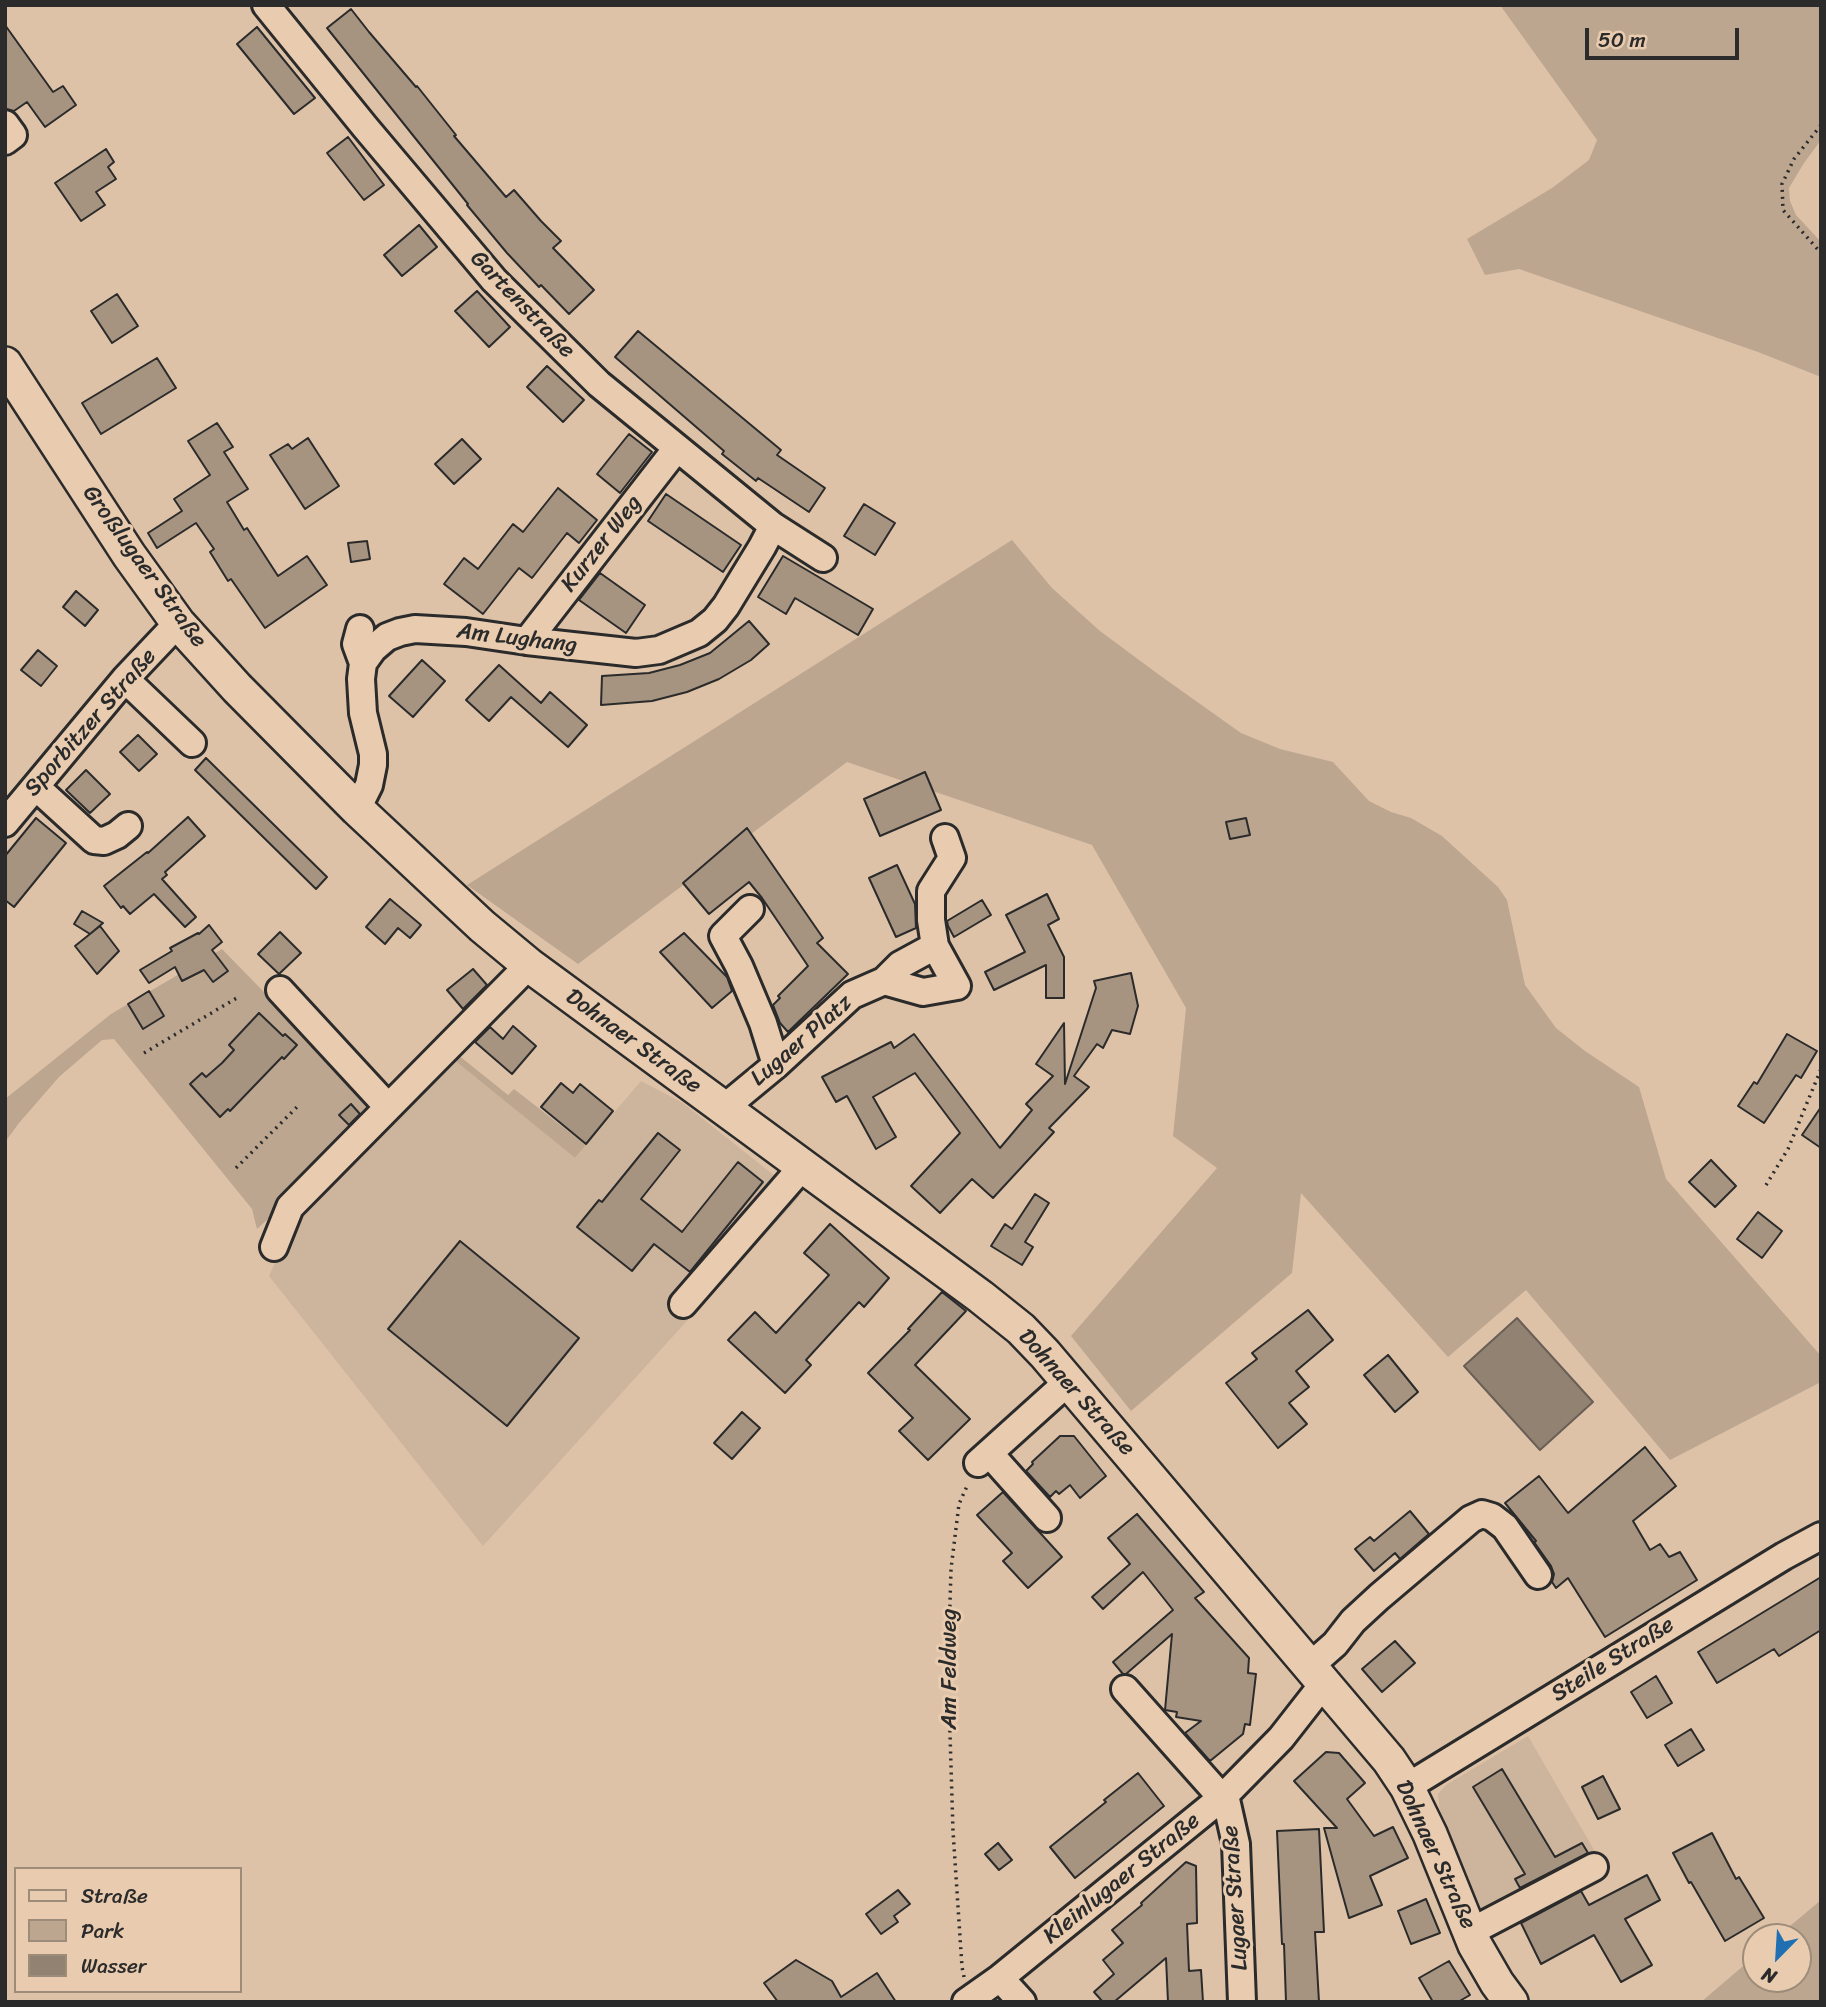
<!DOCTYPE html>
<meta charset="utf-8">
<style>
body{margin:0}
#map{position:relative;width:1826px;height:2007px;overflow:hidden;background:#dec2a7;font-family:Sriracha,sans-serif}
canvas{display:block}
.frame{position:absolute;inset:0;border:7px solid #2b2b2b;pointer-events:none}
.legend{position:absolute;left:14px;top:1867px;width:228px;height:126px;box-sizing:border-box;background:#e9ccaf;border:2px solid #9d8c7a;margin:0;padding:9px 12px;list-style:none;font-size:21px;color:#2b2b2b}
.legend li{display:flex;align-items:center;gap:14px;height:35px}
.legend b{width:35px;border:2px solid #9d8c7a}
.north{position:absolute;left:1742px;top:1923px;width:70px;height:70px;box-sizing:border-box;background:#e9ccaf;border:2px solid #9d8c7a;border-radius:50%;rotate:204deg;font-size:19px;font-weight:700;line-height:28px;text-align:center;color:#2b2b2b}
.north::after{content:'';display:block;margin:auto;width:24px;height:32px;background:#1f6fb2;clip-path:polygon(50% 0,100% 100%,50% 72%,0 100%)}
.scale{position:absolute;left:1585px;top:28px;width:154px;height:32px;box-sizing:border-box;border:4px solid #2b2b2b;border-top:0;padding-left:9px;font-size:21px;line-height:24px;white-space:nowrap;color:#2b2b2b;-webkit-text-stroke:5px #e9ccaf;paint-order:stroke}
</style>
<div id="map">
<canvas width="1826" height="2007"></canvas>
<div class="frame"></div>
<ul class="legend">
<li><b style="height:9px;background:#e9ccaf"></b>Straße</li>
<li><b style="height:19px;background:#bca690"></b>Park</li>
<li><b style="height:19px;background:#928272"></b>Wasser</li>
</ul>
<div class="north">N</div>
<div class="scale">50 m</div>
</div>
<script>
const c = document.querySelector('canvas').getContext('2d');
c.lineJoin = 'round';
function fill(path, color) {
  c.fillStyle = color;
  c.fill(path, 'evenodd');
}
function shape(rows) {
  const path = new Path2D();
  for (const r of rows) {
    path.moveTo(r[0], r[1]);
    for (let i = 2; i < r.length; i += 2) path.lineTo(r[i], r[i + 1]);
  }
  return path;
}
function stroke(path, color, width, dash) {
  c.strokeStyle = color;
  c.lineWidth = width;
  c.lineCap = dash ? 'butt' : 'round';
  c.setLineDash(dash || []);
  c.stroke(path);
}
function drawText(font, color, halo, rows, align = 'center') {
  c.font = font + ' Sriracha,sans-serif';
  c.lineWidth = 6;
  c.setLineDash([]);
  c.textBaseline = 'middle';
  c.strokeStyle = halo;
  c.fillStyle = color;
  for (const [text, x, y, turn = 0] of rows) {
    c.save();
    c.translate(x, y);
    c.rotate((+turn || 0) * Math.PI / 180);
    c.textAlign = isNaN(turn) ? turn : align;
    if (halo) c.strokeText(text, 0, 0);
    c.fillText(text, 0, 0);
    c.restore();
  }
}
fill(shape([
 [448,1055,575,1158,641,1081,683,1103,800,1196,483,1546,269,1276,303,1200],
 [1528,1736,1597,1855,1523,1894,1481,1912,1440,1814,1438,1794,1446,1785]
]), '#cdb49c');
fill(shape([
 [1500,5,1821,5,1821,140,1804,163,1789,188,1790,201,1796,215,1821,242,1821,377,1758,352,1519,269,1485,275,1467,239,1552,188,1589,160,1597,140],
 [1012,540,1052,588,1100,631,1158,674,1241,733,1280,749,1333,762,1369,801,1391,812,1411,818,1442,836,1498,887,1507,900,1525,985,1556,1028,1585,1051,1639,1087,1666,1179,1821,1356,1821,1382,1670,1460,1526,1290,1448,1357,1301,1193,1292,1273,1131,1411,1071,1336,1217,1168,1173,1136,1186,1008,1092,845,847,762,578,964,467,885],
 [222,949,378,1109,270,1217,257,1229,252,1209,114,1039,102,1040,59,1077,19,1123,5,1142,5,1099,111,1014],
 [452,1050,508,1095,514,1089,586,1145,575,1158,448,1055],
 [1821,1900,1821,2002,1701,2002,1756,1955,1756,1979,1798,1979,1798,1937,1777,1937]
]), '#bca690');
const water = shape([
 [1517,1318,1593,1402,1540,1450,1464,1366,1517,1318]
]);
fill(water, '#928272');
stroke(water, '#695f56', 2);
const building = shape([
 [351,9,369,32,416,87,417,86,456,135,454,136,506,197,514,190,541,221,561,241,553,248,594,290,569,314,541,285,539,287,507,253,467,205,468,204,327,28,351,9],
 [5,25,53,92,63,86,76,105,45,127,27,102,14,111,5,109,5,25],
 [257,27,315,98,294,114,237,44,257,27],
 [348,137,384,185,364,200,327,153,348,137],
 [106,149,114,162,108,167,116,179,96,192,105,205,81,221,55,183,106,149],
 [419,225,437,247,402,276,384,255,419,225],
 [477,291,510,327,489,347,455,311,477,291],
 [117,294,138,326,112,343,91,311,117,294],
 [638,331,781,450,777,455,825,488,809,512,758,478,756,481,722,454,724,451,615,357,638,331],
 [157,358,176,388,101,434,82,403,157,358],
 [547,366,584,400,563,422,527,387,547,366],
 [217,423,233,447,224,452,248,489,227,502,244,530,247,528,278,576,307,556,327,585,265,628,231,579,228,581,210,552,214,549,196,523,157,548,148,533,182,511,174,499,210,475,188,441,217,423],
 [629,434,652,452,620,493,597,474,629,434],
 [308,438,339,486,305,509,270,455,288,444,292,449,308,438],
 [462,439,481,459,454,484,435,464,462,439],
 [558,488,597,520,579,543,567,533,532,578,519,568,483,614,444,584,464,558,478,569,513,524,523,532,558,488],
 [666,494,741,545,723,572,648,521,666,494],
 [864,504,895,523,875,555,844,536,864,504],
 [367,541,370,559,351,562,348,543,367,541],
 [783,556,873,609,858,635,795,598,786,614,758,597,783,556],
 [600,573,645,605,626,633,579,600,600,573],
 [76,591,98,610,85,626,63,607,76,591],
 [749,621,769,644,751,660,719,679,687,692,652,701,601,705,602,676,649,673,680,665,710,653,749,621],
 [38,650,57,666,41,686,21,670,38,650],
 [422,660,445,681,413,717,389,696,422,660],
 [499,665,541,703,550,692,587,725,568,747,511,697,489,721,466,700,499,665],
 [138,735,157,754,139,771,120,752,138,735],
 [206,758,327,877,316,889,195,770,206,758],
 [86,770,110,794,90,813,66,790,86,770],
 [925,772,941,810,880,836,864,799,925,772],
 [188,817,205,836,165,872,167,875,162,879,196,917,185,927,154,894,130,914,123,906,121,908,104,886,147,852,148,853,188,817],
 [36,818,66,843,14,907,5,900,5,856,36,818],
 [1246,818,1250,835,1230,839,1226,822,1246,818],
 [747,828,823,938,817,943,848,974,788,1032,780,1023,773,1005,780,998,778,996,808,966,762,898,749,882,709,914,683,883,747,828],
 [897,865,915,904,916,928,896,937,869,878,897,865],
 [1047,894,1059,919,1048,925,1064,957,1064,998,1046,998,1046,965,994,990,985,972,1025,952,1006,915,1047,894],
 [390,899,421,925,410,938,398,928,385,944,366,927,390,899],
 [982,900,991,915,954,937,948,926,947,921,982,900],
 [82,911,103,923,90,934,74,924,82,911],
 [209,925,222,942,212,950,228,971,213,982,204,970,182,981,175,967,149,983,140,970,172,951,170,948,198,933,199,934,209,925],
 [100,926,119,951,97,974,75,946,100,926],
 [280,932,301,953,279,974,258,954,280,932],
 [684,933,727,977,732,991,712,1008,660,952,684,933],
 [473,969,487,985,463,1009,447,990,473,969],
 [1131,973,1138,1006,1130,1034,1112,1030,1103,1048,1097,1044,1074,1076,1089,1087,1049,1128,1054,1132,993,1198,972,1179,940,1213,911,1186,960,1133,915,1073,873,1097,896,1137,876,1149,847,1096,836,1102,822,1077,891,1042,894,1048,914,1034,1000,1148,1032,1110,1026,1104,1053,1076,1036,1064,1064,1023,1065,1084,1096,988,1094,981,1131,973],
 [149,991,164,1016,143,1029,128,1004,149,991],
 [259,1013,283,1036,285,1034,297,1045,284,1059,282,1057,230,1111,228,1109,220,1117,190,1084,202,1073,206,1077,222,1063,234,1050,229,1045,259,1013],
 [513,1026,536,1046,512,1074,475,1042,490,1027,503,1039,513,1026],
 [1787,1034,1817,1051,1801,1078,1796,1075,1764,1123,1738,1106,1754,1082,1757,1084,1787,1034],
 [561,1083,573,1093,580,1084,613,1111,586,1144,541,1107,561,1083],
 [351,1104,360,1114,349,1125,339,1115,351,1104],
 [1821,1107,1821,1148,1802,1135,1821,1107],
 [658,1133,680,1150,641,1199,682,1232,738,1162,763,1182,690,1272,654,1244,632,1271,577,1227,599,1200,602,1202,658,1133],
 [1711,1160,1736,1186,1715,1207,1689,1182,1711,1160],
 [1035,1194,1049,1203,1025,1242,1033,1247,1022,1265,991,1246,1005,1224,1012,1229,1035,1194],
 [1758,1212,1782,1231,1762,1258,1737,1239,1758,1212],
 [830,1224,889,1278,864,1307,859,1302,806,1360,811,1365,785,1393,728,1340,755,1312,776,1333,829,1275,804,1253,830,1224],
 [460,1241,579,1338,507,1426,388,1329,460,1241],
 [942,1292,966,1311,915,1365,970,1419,928,1460,899,1431,913,1418,868,1373,910,1330,908,1329,942,1292],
 [1308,1310,1333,1340,1296,1371,1309,1387,1289,1403,1307,1424,1278,1448,1226,1383,1257,1359,1252,1353,1308,1310],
 [1388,1355,1418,1392,1395,1412,1364,1375,1388,1355],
 [742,1412,760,1428,732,1459,714,1443,742,1412],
 [1060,1436,1074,1436,1106,1476,1080,1498,1070,1485,1059,1494,1056,1491,1050,1497,1026,1471,1033,1464,1032,1462,1060,1436],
 [1645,1447,1676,1486,1633,1521,1650,1550,1660,1544,1669,1557,1680,1552,1697,1580,1605,1637,1568,1578,1556,1588,1552,1582,1554,1574,1551,1566,1534,1542,1536,1541,1505,1503,1539,1476,1568,1513,1645,1447],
 [1003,1492,1062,1557,1028,1588,1003,1561,1012,1553,977,1515,1003,1492],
 [1410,1511,1429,1534,1400,1559,1395,1553,1374,1571,1355,1549,1370,1537,1374,1541,1410,1511],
 [1137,1514,1204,1592,1195,1598,1249,1658,1248,1673,1256,1674,1250,1725,1245,1724,1243,1734,1210,1761,1185,1733,1201,1721,1176,1717,1177,1712,1165,1710,1172,1634,1126,1674,1123,1674,1113,1662,1173,1610,1143,1572,1103,1609,1092,1597,1130,1564,1108,1538,1137,1514],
 [1821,1577,1821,1630,1779,1656,1774,1649,1717,1683,1698,1652,1821,1577],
 [1395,1641,1415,1663,1382,1692,1362,1669,1395,1641],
 [1656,1676,1672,1703,1647,1718,1631,1692,1656,1676],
 [1691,1729,1704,1750,1678,1766,1665,1745,1691,1729],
 [1326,1752,1339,1753,1365,1783,1347,1799,1374,1836,1393,1827,1408,1858,1370,1876,1382,1905,1349,1918,1324,1828,1337,1828,1294,1781,1326,1752],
 [1502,1769,1555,1857,1582,1843,1588,1853,1520,1888,1515,1879,1525,1874,1473,1787,1502,1769],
 [1138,1773,1164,1806,1075,1878,1050,1847,1106,1802,1104,1800,1138,1773],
 [1603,1776,1620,1809,1598,1819,1582,1787,1603,1776],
 [1319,1829,1324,1932,1315,1932,1319,2002,1286,2002,1284,1944,1282,1944,1277,1831,1319,1829],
 [1712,1833,1736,1879,1739,1877,1764,1918,1725,1941,1691,1882,1689,1883,1673,1853,1712,1833],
 [998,1843,1012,1860,999,1870,985,1854,998,1843],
 [1186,1862,1196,1866,1197,1923,1187,1924,1189,1971,1201,1970,1203,2002,1168,2002,1166,1958,1114,2002,1103,2002,1094,1992,1114,1974,1103,1960,1123,1943,1112,1930,1142,1905,1141,1903,1186,1862],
 [1647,1875,1660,1900,1625,1919,1652,1965,1621,1982,1594,1935,1541,1964,1521,1923,1581,1891,1589,1905,1647,1875],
 [898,1890,910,1904,894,1916,898,1922,881,1934,866,1914,898,1890],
 [1426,1899,1440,1933,1411,1944,1398,1911,1426,1899],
 [796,1960,832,1981,841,1997,877,1973,896,2002,778,2002,764,1983,796,1960],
 [1449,1961,1470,1995,1458,2002,1433,2002,1419,1978,1449,1961]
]);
fill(building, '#a69481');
stroke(building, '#2b2b2b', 2);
const minor = shape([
 [266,5,365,127,494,280,599,384,773,526,823,558],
 [5,124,13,135,5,141],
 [360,629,356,644,363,663],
 [527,641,677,448],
 [125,679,192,743],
 [36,787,94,840,104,841,117,835,128,826],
 [357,809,369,785,373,765,373,754,363,713,361,679,363,663,373,649,387,637,400,632,415,629,466,632,527,641,636,653,659,650,699,633,715,620,726,606,762,547,773,526],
 [5,823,125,679,178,623],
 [750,909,723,936,739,966,763,1023,776,1065],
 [935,946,931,920,931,891,952,858,945,838],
 [280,990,388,1107],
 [724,1108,776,1065,852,995,884,981,923,992,957,986,935,946,900,965,884,981],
 [274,1247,290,1207,529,965],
 [683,1304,803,1166],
 [989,1453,1047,1518],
 [978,1463,1069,1381],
 [1310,1666,1335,1644,1353,1621,1379,1597,1471,1519,1482,1514,1492,1517,1505,1527,1538,1575],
 [1125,1689,1222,1798],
 [1407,1787,1784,1556,1821,1536],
 [1225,1795,1236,1844,1242,2002],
 [1470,1932,1594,1867],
 [1000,1978,1022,2002],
 [966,2002,1000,1978,1225,1795,1281,1738,1324,1683]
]);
const major = shape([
 [5,364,129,555,178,623,237,688,357,809,482,926,529,965,981,1297,1021,1329,1045,1354,1389,1760,1407,1787,1430,1834,1475,1945,1497,1983,1511,2002]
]);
stroke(minor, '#2b2b2b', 32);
stroke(major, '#2b2b2b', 38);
stroke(shape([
 [1821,125,1794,159,1782,184,1783,210,1821,253],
 [144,1053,240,996],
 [236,1168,300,1104],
 [1766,1185,1788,1149,1821,1069],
 [964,1977,962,1967,953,1831,948,1669,951,1569,959,1504,968,1484]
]), '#2b2b2b', 3.5, [2, 5]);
stroke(minor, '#e9ccaf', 26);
stroke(major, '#e9ccaf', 33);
drawText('23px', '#2b2b2b', '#e9ccaf', [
 ["Gartenstraße",522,305,46],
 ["Kurzer Weg",602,544,-52],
 ["Großlugaer Straße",144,567,54],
 ["Am Lughang",517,639,7],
 ["Sporbitzer Straße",91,723,-49],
 ["Lugaer Platz",802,1041,-41],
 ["Dohnaer Straße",633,1042,36],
 ["Dohnaer Straße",1076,1393,48],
 ["Steile Straße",1613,1660,-32],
 ["Am Feldweg",950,1669,-90],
 ["Dohnaer Straße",1435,1855,65],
 ["Kleinlugaer Straße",1122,1879,-39],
 ["Lugaer Straße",1236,1898,-94]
]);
</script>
